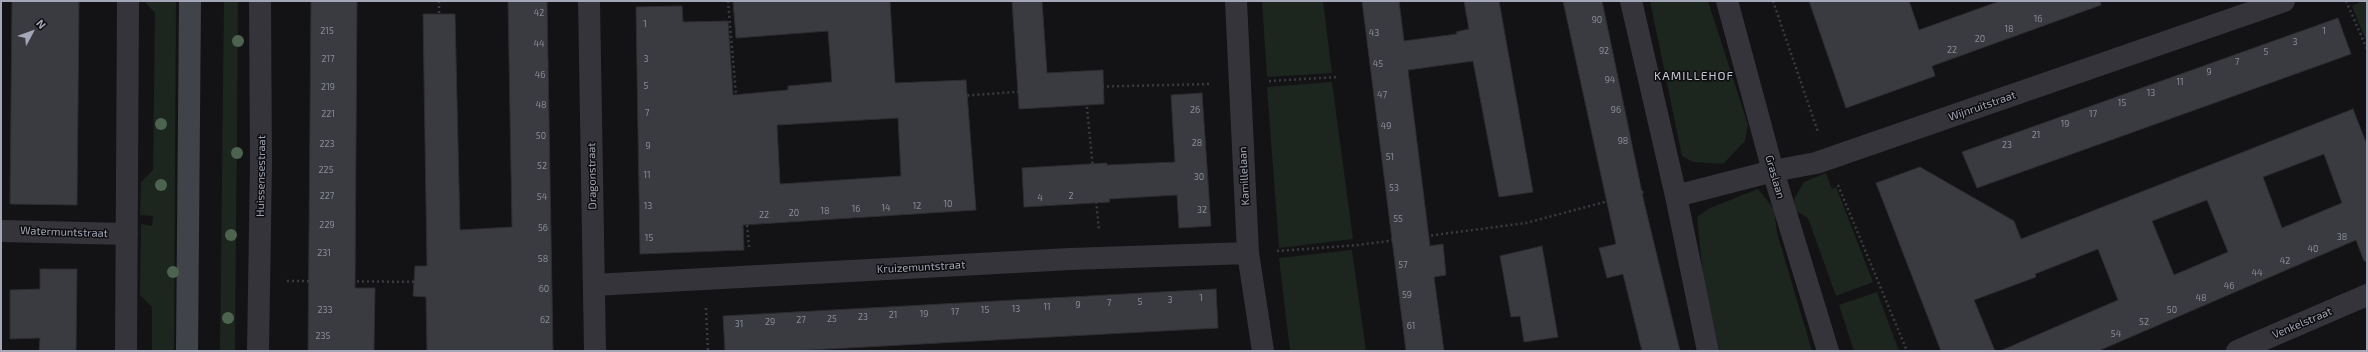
<!DOCTYPE html>
<style>
body{margin:0}
#map{position:relative;width:2368px;height:352px;overflow:hidden;background:#131315;font-family:"Exo 2",sans-serif}
canvas{display:block}
.frame{position:absolute;inset:0;border:2px solid #a3a7b7;pointer-events:none}
.north{position:absolute;left:12px;top:12px;width:40px;height:40px;-webkit-text-stroke:3px #0e0e10;paint-order:stroke;rotate:49deg;font-size:11px;font-weight:700;line-height:16px;text-align:center;color:#a3a7b7}
.north::after{content:'';display:block;margin:auto;width:14px;height:18px;background:#a3a7b7;clip-path:polygon(50% 0,100% 100%,50% 72%,0 100%)}
</style>
<div id="map">
<canvas width="2368" height="352"></canvas>
<div class="frame"></div>
<div class="north">N</div>
</div>
<script>
const c = document.querySelector('canvas').getContext('2d');
c.lineJoin = 'round';
function fill(path, color) {
  c.fillStyle = color;
  c.fill(path, 'evenodd');
}
function shape(rows) {
  const path = new Path2D();
  for (const r of rows) {
    path.moveTo(r[0], r[1]);
    for (let i = 2; i < r.length; i += 2) path.lineTo(r[i], r[i + 1]);
  }
  return path;
}
function stroke(path, color, width, dash) {
  c.strokeStyle = color;
  c.lineWidth = width;
  c.lineCap = dash ? 'butt' : 'round';
  c.setLineDash(dash || []);
  c.stroke(path);
}
function drawText(font, color, halo, rows, align = 'center') {
  c.font = font + ' "Exo 2",sans-serif';
  c.lineWidth = 3;
  c.setLineDash([]);
  c.textBaseline = 'middle';
  c.strokeStyle = halo;
  c.fillStyle = color;
  for (const [text, x, y, turn = 0] of rows) {
    c.save();
    c.translate(x, y);
    c.rotate((+turn || 0) * Math.PI / 180);
    c.textAlign = isNaN(turn) ? turn : align;
    if (halo) c.strokeText(text, 0, 0);
    c.fillText(text, 0, 0);
    c.restore();
  }
}
fill(shape([
 [144,1,176,1,174,351,152,351,152,307,140,295,141,224,152,226,153,216,140,215,141,182,153,170,155,13],
 [224,1,238,1,235,351,220,351],
 [1262,1,1323,1,1332,73,1267,77],
 [1650,1,1708,1,1748,125,1745,141,1723,164,1693,162,1682,156],
 [2363,1,2367,1,2367,43,2352,6],
 [1332,82,1353,239,1279,248,1267,87],
 [1826,173,1832,189,1836,187,1873,282,1836,296,1808,218,1795,210,1794,199,1804,182],
 [1758,189,1774,209,1777,233,1812,351,1720,351,1703,277,1697,217,1710,208],
 [1352,250,1366,351,1290,351,1279,258],
 [1877,292,1899,351,1854,351,1839,305]
]), '#1d251f');
const building = shape([
 [12,1,79,1,77,205,10,204,12,1],
 [311,1,357,1,355,288,375,288,374,351,308,351,311,1],
 [508,1,547,1,553,351,427,351,426,297,413,296,415,266,427,266,423,14,455,14,460,230,512,227,508,1],
 [733,1,890,1,895,83,966,80,976,210,743,225,744,250,640,254,636,7,682,6,683,22,728,21,733,95,788,90,788,86,832,82,828,31,736,38,733,1],
 [898,118,901,176,780,184,777,125,898,118],
 [1012,1,1042,1,1047,73,1103,70,1104,104,1019,109,1012,1],
 [1362,1,1399,1,1404,41,1457,34,1456,32,1469,29,1464,1,1499,1,1533,192,1499,197,1473,61,1408,70,1430,246,1443,244,1446,275,1434,277,1444,351,1406,351,1362,1],
 [1563,1,1602,1,1644,202,1680,351,1642,351,1623,274,1607,278,1599,248,1616,244,1563,1],
 [1809,1,1909,1,1919,30,2000,1,2100,1,2101,5,1932,66,1935,76,1846,108,1809,1],
 [2338,18,2351,54,1977,188,1962,152,2338,18],
 [1202,93,1211,226,1179,228,1177,195,1109,199,1110,202,1024,207,1022,168,1107,163,1107,165,1175,162,1171,95,1202,93],
 [2353,109,2367,145,2367,261,2364,261,2356,240,2098,351,2000,351,2118,300,2098,249,2035,274,2036,277,1974,300,1995,351,1941,351,1876,183,1920,167,2014,221,2021,239,2353,109],
 [2324,154,2342,203,2282,228,2263,177,2324,154],
 [2207,200,2228,252,2174,275,2152,221,2207,200],
 [1542,246,1558,337,1524,342,1520,316,1511,317,1500,256,1542,246],
 [40,269,77,269,76,351,39,351,40,338,10,339,10,290,40,289,40,269],
 [1216,289,1218,328,791,351,725,351,723,316,1216,289]
]);
fill(building, '#3a3b40');
stroke(building, '#2d2d31', 1);
stroke(shape([
 [439,1,440,113],
 [728,1,749,247],
 [1773,1,1818,132],
 [2346,1,2367,49],
 [1269,81,1338,77],
 [1085,87,1099,230],
 [738,112,1085,87,1210,84],
 [441,136,443,351],
 [1838,185,1907,351],
 [1277,251,1358,245,1526,223,1646,191],
 [287,281,443,282],
 [706,308,708,351]
]), '#3a3b41', 2.5, [2, 3]);
stroke(shape([
 [589,1,595,351],
 [1236,1,1248,253,1263,351],
 [1631,1,1676,196,1708,351],
 [1727,1,1773,171,1828,351],
 [1676,196,1773,171,1816,163,2284,1],
 [1,231,127,234],
 [594,285,1070,259,1248,253],
 [126,351,128,1],
 [258,351,261,164,260,1],
 [2237,351,2367,295]
]), '#34343a', 22);
stroke(shape([
 [187,351,190,1]
]), '#41434a', 22);
c.fillStyle = '#4b634f';
for (const [x, y] of [
 [238,41],
 [161,124],
 [237,153],
 [161,185],
 [231,235],
 [173,272],
 [228,318]
]) {
  c.beginPath();
  c.arc(x, y, 6, 0, 2 * Math.PI);
  c.fill();
}
drawText('9px', '#898c99', null, [
 ["42",539,13],
 ["16",2038,19],
 ["90",1597,20],
 ["1",645,24],
 ["18",2009,29],
 ["215",327,31],
 ["1",2324,31],
 ["43",1374,33],
 ["20",1980,39],
 ["3",2295,42],
 ["44",539,44],
 ["22",1952,50],
 ["92",1604,51],
 ["5",2266,52],
 ["217",328,59],
 ["3",646,59],
 ["7",2237,62],
 ["45",1378,64],
 ["9",2209,72],
 ["46",540,75],
 ["94",1610,80],
 ["11",2180,82],
 ["5",646,86],
 ["219",328,87],
 ["13",2151,93],
 ["47",1382,95],
 ["15",2122,103],
 ["48",541,105],
 ["26",1195,110],
 ["96",1616,110],
 ["7",647,113],
 ["221",328,114],
 ["17",2093,114],
 ["19",2065,124],
 ["49",1386,126],
 ["21",2036,135],
 ["50",541,136],
 ["98",1623,141],
 ["28",1197,143],
 ["223",327,144],
 ["23",2007,145],
 ["9",648,146],
 ["51",1390,157],
 ["52",542,166],
 ["225",326,170],
 ["11",647,175],
 ["30",1199,177],
 ["53",1394,188],
 ["227",327,196],
 ["2",1071,196],
 ["54",542,197],
 ["4",1040,198],
 ["10",948,204],
 ["13",648,206],
 ["12",917,206],
 ["14",886,208],
 ["16",856,209],
 ["32",1202,210],
 ["18",825,211],
 ["20",794,213],
 ["22",764,215],
 ["55",1398,219],
 ["229",327,225],
 ["56",543,228],
 ["38",2342,237],
 ["15",649,238],
 ["40",2313,249],
 ["231",324,253],
 ["58",543,259],
 ["42",2285,261],
 ["57",1403,265],
 ["44",2257,273],
 ["46",2229,286],
 ["60",544,289],
 ["59",1407,295],
 ["1",1201,298],
 ["48",2201,298],
 ["3",1170,300],
 ["5",1140,302],
 ["7",1109,303],
 ["9",1078,305],
 ["11",1047,307],
 ["13",1016,309],
 ["233",325,310],
 ["15",985,310],
 ["50",2172,310],
 ["17",955,312],
 ["19",924,314],
 ["21",893,315],
 ["23",863,317],
 ["25",832,319],
 ["62",545,320],
 ["27",801,320],
 ["29",770,322],
 ["52",2144,322],
 ["31",739,324],
 ["61",1411,326],
 ["54",2116,334],
 ["235",323,336]
]);
drawText('11px', '#a3a7b7', '#0e0e10', [
 ["Wijnruitstraat",1982,106,-19],
 ["Huissensestraat",261,176,-89],
 ["Dragonstraat",592,176,-91],
 ["Kamillelaan",1244,176,-93],
 ["Graslaan",1775,177,74],
 ["Watermuntstraat",64,232,2],
 ["Kruizemuntstraat",921,267,-3],
 ["Venkelstraat",2302,323,-23]
]);
c.letterSpacing = '1px';
drawText('12px', '#c5c7d2', '#0e0e10', [
 ["KAMILLEHOF",1694,76]
]);
c.letterSpacing = '0px';
</script>
